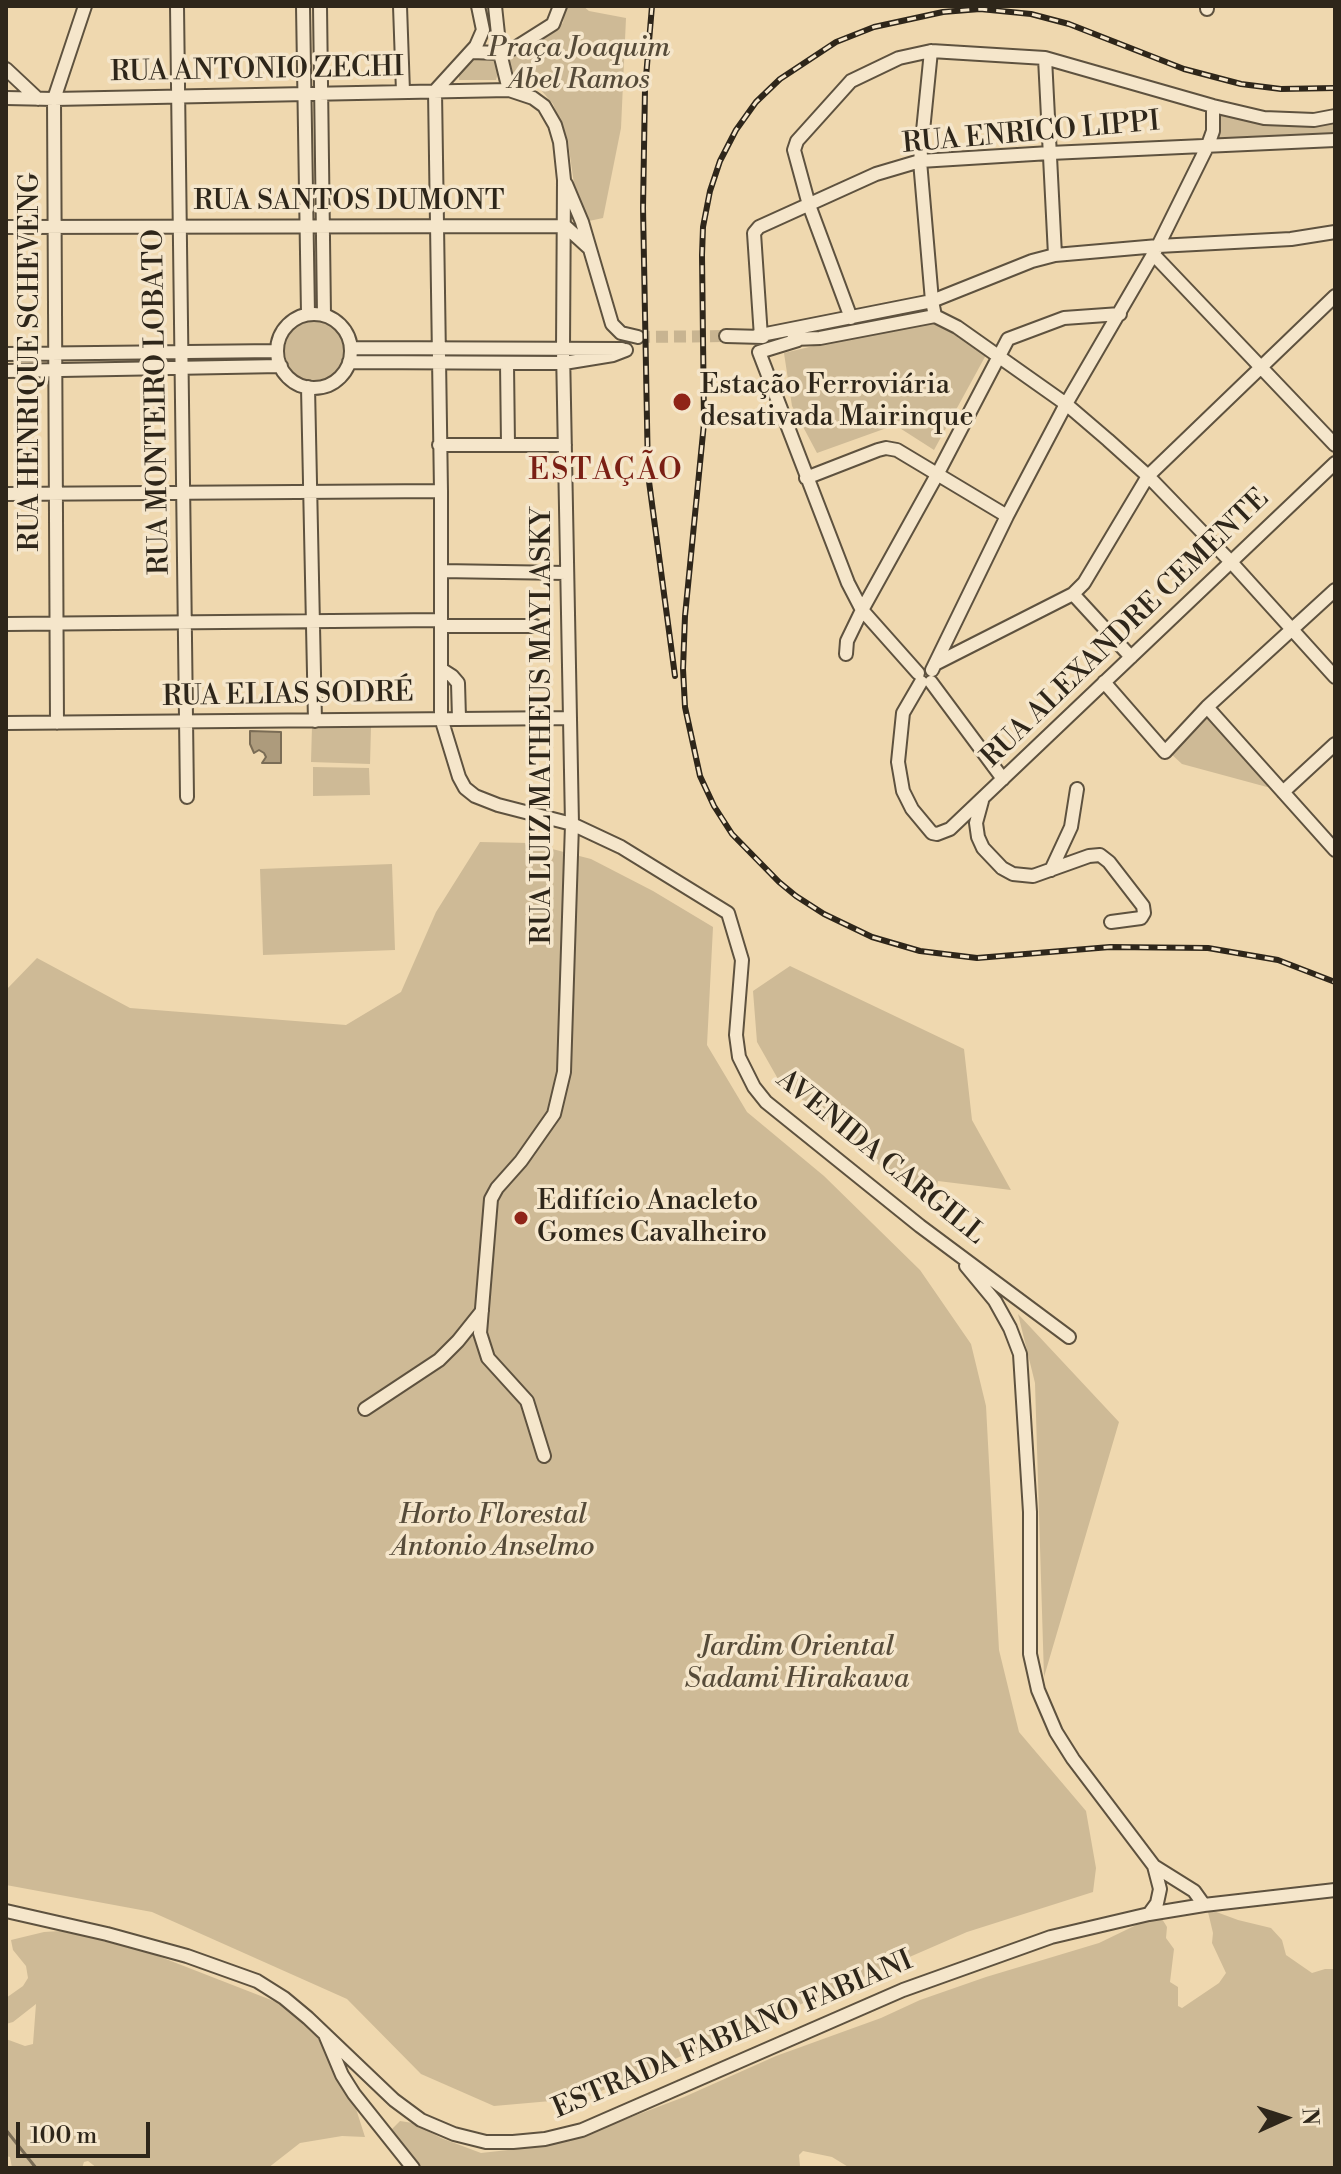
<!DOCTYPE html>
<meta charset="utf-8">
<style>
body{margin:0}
#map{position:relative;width:1341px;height:2174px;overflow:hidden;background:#efd8af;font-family:"Libre Bodoni",serif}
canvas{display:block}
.frame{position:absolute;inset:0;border:8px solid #2e261a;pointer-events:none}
.north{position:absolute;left:1245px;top:2078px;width:80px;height:80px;-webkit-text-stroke:6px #f5e6cb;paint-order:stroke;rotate:87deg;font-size:22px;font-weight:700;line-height:32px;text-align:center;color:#2e261a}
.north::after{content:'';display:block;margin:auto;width:28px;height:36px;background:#2e261a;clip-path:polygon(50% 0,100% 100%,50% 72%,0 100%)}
.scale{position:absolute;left:16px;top:2122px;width:134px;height:36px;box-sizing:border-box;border:4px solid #2e261a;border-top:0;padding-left:10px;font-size:24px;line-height:28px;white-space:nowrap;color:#2e261a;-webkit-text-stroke:6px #f5e6cb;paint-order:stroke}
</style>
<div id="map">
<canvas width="1341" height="2174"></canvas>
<div class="frame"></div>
<div class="north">N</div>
<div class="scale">100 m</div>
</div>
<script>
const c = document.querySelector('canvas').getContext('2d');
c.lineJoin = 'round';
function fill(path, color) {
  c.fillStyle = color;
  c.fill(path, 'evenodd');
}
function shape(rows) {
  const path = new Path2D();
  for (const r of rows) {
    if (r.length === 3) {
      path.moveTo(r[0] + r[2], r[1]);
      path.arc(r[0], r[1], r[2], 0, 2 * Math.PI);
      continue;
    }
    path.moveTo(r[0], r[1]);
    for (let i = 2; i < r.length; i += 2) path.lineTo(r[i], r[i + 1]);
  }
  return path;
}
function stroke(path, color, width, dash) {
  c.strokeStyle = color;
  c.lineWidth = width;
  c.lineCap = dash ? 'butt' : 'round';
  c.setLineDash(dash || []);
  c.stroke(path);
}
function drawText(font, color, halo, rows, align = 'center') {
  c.font = font + ' "Libre Bodoni",serif';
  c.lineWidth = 7;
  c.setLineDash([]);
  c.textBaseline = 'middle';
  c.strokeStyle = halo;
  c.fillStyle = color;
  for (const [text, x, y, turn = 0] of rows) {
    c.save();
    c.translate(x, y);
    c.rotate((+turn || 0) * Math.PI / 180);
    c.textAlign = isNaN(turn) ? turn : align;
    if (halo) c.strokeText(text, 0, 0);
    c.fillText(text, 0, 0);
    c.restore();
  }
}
fill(shape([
 [565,6,583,6,589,11,626,18,621,128,603,218,589,221,575,191,568,142,553,104,535,83,515,77,508,59,563,23],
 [490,57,496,62,498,73,496,80,459,80,459,70,471,58],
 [1229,114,1332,121,1335,134,1227,139,1216,137,1219,115],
 [315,351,30],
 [935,322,986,355,934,450,895,425,817,453,792,406,784,353,902,325],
 [1209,711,1271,785,1267,787,1182,764,1169,752],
 [312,726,371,727,370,764,311,762],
 [313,767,369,768,370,795,313,796],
 [480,842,529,843,591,859,653,891,713,927,707,1045,747,1112,824,1176,920,1270,971,1344,986,1406,999,1650,1019,1732,1086,1811,1096,1868,1093,1892,967,1932,585,2098,494,2106,421,2074,347,1999,152,1912,6,1885,6,990,37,958,130,1008,346,1025,401,992,436,912],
 [392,864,395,950,263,955,260,869],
 [790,966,964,1049,972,1120,1011,1190,938,1181,932,1210,778,1079,757,1042,753,991],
 [1018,1314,1119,1422,1044,1677,1035,1383],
 [1211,1910,1238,1920,1271,1928,1282,1940,1286,1955,1312,1973,1325,1969,1335,1969,1335,2168,850,2168,832,2157,803,2151,799,2155,800,2166,797,2168,421,2168,391,2130,400,2121,413,2123,441,2138,481,2153,526,2148,592,2132,684,2097,776,2056,881,2018,920,2000,986,1977,1099,1943,1159,1914,1167,1927,1166,1938,1174,1949,1170,1982,1178,1987,1178,2006,1182,2008,1219,1983,1226,1973,1212,1943,1213,1933,1208,1912],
 [60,1931,135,1947,284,2005,308,2023,328,2054,351,2093,365,2137,342,2136,300,2143,268,2168,97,2168,88,2161,84,2162,82,2168,12,2168,10,2157,6,2156,6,2039,25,2046,33,2044,36,2004,13,2022,6,2024,6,1998,23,1986,28,1978,26,1966,13,1950,11,1940,44,1932]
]), '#ceba96');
const water = shape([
 [250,731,281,732,281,763,262,763,266,757,264,753,259,750,254,753,250,744,250,731]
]);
fill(water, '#ad9b7c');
stroke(water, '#7a6c55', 2);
stroke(shape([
 [6,2130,36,2168]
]), '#7a6c55', 3);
stroke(shape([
 [638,337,726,336]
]), '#c8b491', 12, [12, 6]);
const minor = shape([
 [177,6,187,797],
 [303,6,308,314],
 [320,6,324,315],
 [400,6,403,92],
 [478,6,483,30,476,46,435,91,441,491,441,718,459,777,465,788,475,796,498,805,572,824,621,847,728,913,742,960,736,1035,739,1057,754,1087,766,1102,920,1226,1069,1337],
 [495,6,500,53,509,90],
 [1207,9,1207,6],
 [931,51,920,161,932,301,935,316,957,327,1066,404,1108,440,1148,476,1231,562,1335,677],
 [471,52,500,53,515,48,553,24,560,6],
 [1045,58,1055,255],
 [6,69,38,99],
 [6,98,54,99,509,90,533,98,544,106,555,125,560,142,564,180,563,350,572,824,564,1072,554,1114,521,1161,497,1188,491,1199,480,1333,488,1358,527,1401,544,1456],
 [566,184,582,222,612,324,621,333,638,337],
 [6,227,565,226,588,247],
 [1153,254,1335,445],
 [314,351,37],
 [851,318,809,205,794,150,797,141,851,81,899,58,931,51,1045,58,1213,106,1264,118,1314,120,1335,116],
 [726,336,763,337],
 [756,336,932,301,1032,261,1055,255,1158,246,1291,239,1335,232],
 [761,337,754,233,759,227,876,174,920,161,1050,153,1335,140],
 [793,339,820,338,935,316],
 [798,340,759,352,848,583,862,610,918,673],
 [351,348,622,349],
 [6,354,277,351],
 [349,362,564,363,613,355,626,350],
 [507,364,508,445],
 [6,371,281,366],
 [308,387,315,721],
 [439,445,565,445],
 [806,478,878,450,886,448,897,450,1007,516],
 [6,494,441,491],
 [441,571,566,573],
 [1073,594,1131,657],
 [6,624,441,620],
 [441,626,535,626],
 [846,654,847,641,862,610,938,473,1008,339,1064,318,1120,314],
 [937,663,1073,594,1084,583,1148,476,1335,296],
 [441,669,452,676,458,683,459,718],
 [932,670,1007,516,1066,404,1158,246,1208,145,1213,131,1213,106],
 [921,682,903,713,898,762,903,791,912,809,932,833,937,834,950,829,1335,463],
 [931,682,1003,779],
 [1104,682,1165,752,1207,707,1335,590],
 [1207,707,1335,850],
 [6,723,570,718],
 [57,723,54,99,85,6],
 [1283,792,1335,744],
 [982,801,976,823,978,837,983,848,1002,868,1013,874,1033,876,1089,856,1100,855,1109,862,1143,906,1144,913,1141,918,1111,922],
 [1051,870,1071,827,1077,789],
 [966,1266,995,1301,1010,1328,1020,1354,1030,1512,1030,1654,1038,1690,1056,1732,1073,1759,1154,1866,1194,1891,1204,1905],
 [365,1409,439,1360,458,1341,482,1311],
 [6,1911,107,1934,187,1956,257,1981,284,1998,308,2018,394,2100,421,2120,454,2134,486,2142,513,2142,545,2139,582,2130,903,1990,1051,1937,1149,1914,1204,1905,1335,1890],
 [1149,1914,1157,1903,1160,1889,1154,1866],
 [326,2037,342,2075,354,2094,413,2168]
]);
stroke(minor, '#5e523f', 16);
stroke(minor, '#f5e6cb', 12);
const rail = shape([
 [652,6,645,89,643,208,648,474,675,676],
 [1335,88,1281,89,1241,84,1184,69,1069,24,1031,14,980,9,943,12,874,27,836,42,780,79,756,102,736,130,720,161,710,191,703,227,702,255,704,423,685,616,683,669,685,707,700,776,714,806,732,834,779,882,796,896,824,914,872,937,920,951,977,958,1110,947,1208,948,1278,960,1335,982]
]);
stroke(rail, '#2e261a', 6);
stroke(rail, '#f5e6cb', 3, [9]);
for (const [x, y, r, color] of [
 [682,402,10,"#8f2418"],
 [521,1218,8,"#8f2418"]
]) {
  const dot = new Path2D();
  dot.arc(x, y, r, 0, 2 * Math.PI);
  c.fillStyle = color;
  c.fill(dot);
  stroke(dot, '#f5e6cb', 3);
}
drawText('italic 28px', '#564b39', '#f5e6cb', [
 ["Praça Joaquim",579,49],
 ["Abel Ramos",579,81],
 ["Horto Florestal",493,1516],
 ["Antonio Anselmo",493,1548],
 ["Jardim Oriental",797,1648],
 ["Sadami Hirakawa",797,1680]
]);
drawText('28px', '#2e261a', '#f5e6cb', [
 ["RUA ANTONIO ZECHI",257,71,-1],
 ["RUA ENRICO LIPPI",1031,134,-5],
 ["RUA SANTOS DUMONT",349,202],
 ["RUA HENRIQUE SCHEVENG",31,362,-90],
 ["RUA MONTEIRO LOBATO",158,402,-91],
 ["RUA ALEXANDRE CEMENTE",1126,629,-44],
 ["RUA ELIAS SODRÉ",288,696,-1],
 ["RUA LUIZ MATHEUS MAYLASKY",543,726,-90],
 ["AVENIDA CARGILL",880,1158,39],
 ["ESTRADA FABIANO FABIANI",733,2036,-23]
]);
drawText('28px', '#2e261a', '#f5e6cb', [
 ["Estação Ferroviária",700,386],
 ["desativada Mairinque",700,418],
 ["Edifício Anacleto",537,1202],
 ["Gomes Cavalheiro",537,1234]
], 'left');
c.letterSpacing = '2px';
drawText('30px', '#7a1f14', '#f5e6cb', [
 ["ESTAÇÃO",606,472]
]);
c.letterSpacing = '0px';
</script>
